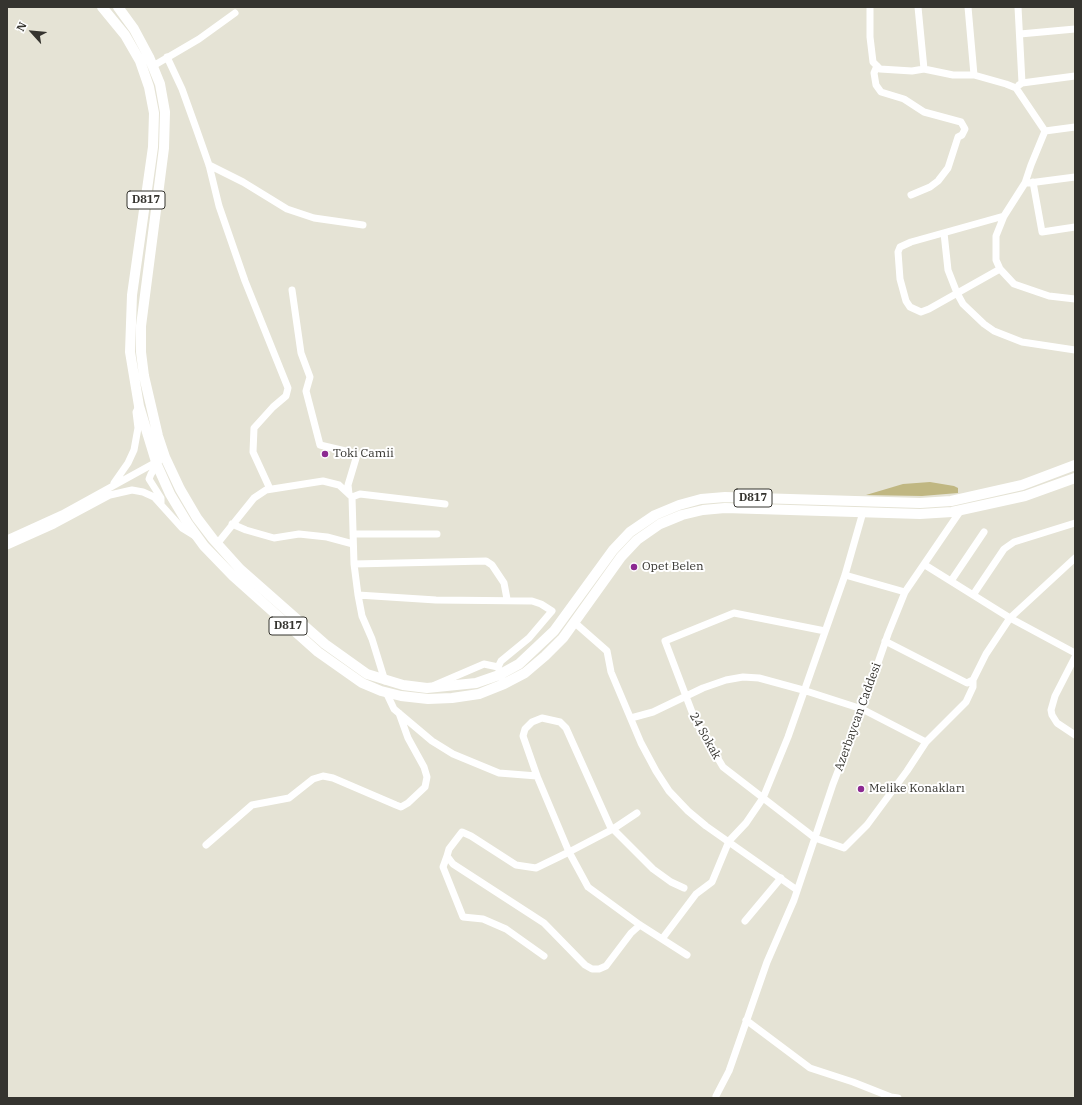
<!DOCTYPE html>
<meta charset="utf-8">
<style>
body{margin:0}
#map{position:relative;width:1082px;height:1105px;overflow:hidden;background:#e5e3d5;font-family:"IBM Plex Serif",serif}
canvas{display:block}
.frame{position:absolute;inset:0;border:8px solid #35342f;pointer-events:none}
.north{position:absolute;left:12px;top:12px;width:40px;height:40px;-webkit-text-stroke:3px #fff;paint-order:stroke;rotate:297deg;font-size:11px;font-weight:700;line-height:16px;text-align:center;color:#35342f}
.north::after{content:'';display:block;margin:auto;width:14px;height:18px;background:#35342f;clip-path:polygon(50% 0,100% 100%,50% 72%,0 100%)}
</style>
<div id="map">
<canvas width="1082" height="1105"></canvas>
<div class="frame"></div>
<div class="north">N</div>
</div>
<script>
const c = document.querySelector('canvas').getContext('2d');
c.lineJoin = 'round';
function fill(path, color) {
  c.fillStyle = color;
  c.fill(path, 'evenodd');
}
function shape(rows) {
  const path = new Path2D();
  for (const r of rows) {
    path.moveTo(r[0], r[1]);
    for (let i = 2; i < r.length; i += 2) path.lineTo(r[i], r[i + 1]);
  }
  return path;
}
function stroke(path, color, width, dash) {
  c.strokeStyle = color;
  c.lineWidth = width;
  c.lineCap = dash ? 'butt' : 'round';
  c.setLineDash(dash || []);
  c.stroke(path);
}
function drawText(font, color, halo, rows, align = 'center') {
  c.font = font + ' "IBM Plex Serif",serif';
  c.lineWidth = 4;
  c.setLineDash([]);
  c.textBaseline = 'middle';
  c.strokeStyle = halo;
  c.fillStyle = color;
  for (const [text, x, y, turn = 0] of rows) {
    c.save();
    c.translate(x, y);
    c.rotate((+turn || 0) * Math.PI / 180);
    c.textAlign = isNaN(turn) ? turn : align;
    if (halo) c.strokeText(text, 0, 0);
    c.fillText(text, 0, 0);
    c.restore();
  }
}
fill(shape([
 [930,482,954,486,958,488,958,493,922,496,866,495,903,484]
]), '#c0b782');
stroke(shape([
 [870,7,870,37,873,62,880,69,912,71,924,69,953,75,974,75,1006,84,1016,88,1045,131],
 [918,7,924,69],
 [968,7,974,75],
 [1018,7,1022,83],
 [1020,34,1075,29],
 [167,57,182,89,196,128,209,165,219,206,245,281,288,388,286,396,273,407,254,428,253,452,270,489],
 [153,66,199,39,235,13],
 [877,66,874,73,876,85,881,92,904,99,924,112,961,122,965,129,962,135,958,137,948,168,938,181,930,187,911,195],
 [1019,85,1022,83,1075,76],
 [1045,131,1031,165,1025,183,1004,216,996,236,996,260,1000,269,1014,284,1049,296,1075,299],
 [1045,131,1075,127],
 [209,165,243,182,287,209,314,218,363,225],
 [1033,182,1042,232,1075,227],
 [1029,183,1075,177],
 [944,233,948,270,957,293,963,304,984,324,994,331,1022,342,1075,350],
 [1000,269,929,309,921,312,910,307,906,301,900,279,898,252,900,247,911,242,1004,216],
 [292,290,301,353,310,377,306,391,320,445,354,453,357,455,348,485,349,494],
 [157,465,151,474,149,479,161,498,161,503],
 [114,483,128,463,134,450,138,428,136,412,139,406],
 [352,497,360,494,445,504],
 [232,524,246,530,274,538,299,534,327,537,353,544],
 [353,534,437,534],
 [7,539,62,514,160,460],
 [217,544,254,498,266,490,323,481,339,485,352,497,354,564,358,595,436,600,532,601,541,604,552,611,529,638,501,661,498,667,504,684],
 [7,546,54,525,110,495,132,490,143,492,154,497,182,528,195,536],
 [354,564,486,561,492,565,504,583,507,599],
 [925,565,1010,618,1075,653],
 [845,575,905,592],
 [951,581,984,532],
 [358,595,362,616,372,639,385,681],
 [973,595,1004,549,1014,542,1075,523],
 [574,622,607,651,611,672,641,743,656,771,669,791,688,811,706,826,797,890],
 [825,631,734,613,665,641,695,720,723,767,815,838,844,848,867,825,907,771,926,742,966,702,973,687,973,680],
 [885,641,967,683,973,680,986,654,1010,618,1075,558],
 [1075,657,1055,696,1051,710,1052,715,1057,723,1075,735],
 [435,685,484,664,498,667],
 [386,692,394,709,432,741,453,754,499,773,537,776],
 [631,718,653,712,703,688,726,680,743,677,759,678,803,690,862,709,926,742],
 [637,813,613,829,569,852,536,868,516,865,471,836,462,832,449,849,447,856,453,864,544,923,585,965,592,969,599,969,606,966,631,933,640,925],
 [206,845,252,805,289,798,313,779,323,776,333,778,396,805,401,807,408,803,425,787,427,777,424,767,408,738,399,713],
 [447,856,443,867,463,917,483,919,506,929,544,956],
 [684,888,671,882,653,869,610,826,566,728,560,722,542,718,532,722,525,729,523,736,537,776,569,852,588,887,640,925,687,955],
 [745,921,781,878],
 [662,939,696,894,712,882,729,841,746,823,763,798,788,737,845,575,863,512],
 [746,1020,810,1068,853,1082,891,1097,898,1098],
 [716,1096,729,1071,767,962,794,900,833,784,862,709,888,634,905,592,961,510]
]), '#fff', 7);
stroke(shape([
 [102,7,125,35,140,61,149,87,154,113,153,147,132,295,130,352,139,406,157,465,170,494,188,524,204,546,233,576,318,652,362,683,381,691,401,696,428,699,452,698,479,694,504,684,525,673,545,656,563,638,621,557,637,540,660,524,682,515,703,510,725,508,920,514,952,512,1025,496,1075,478],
 [118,7,134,29,149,57,160,84,165,112,164,148,141,326,141,352,144,376,158,436,165,457,180,489,197,518,213,539,240,569,325,644,367,674,403,685,427,688,476,683,499,675,519,664,554,631,613,550,630,532,655,515,679,505,701,499,725,497,920,503,951,501,1022,485,1075,465]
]), '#fff', 10);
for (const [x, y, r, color] of [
 [325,454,4,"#8c2991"],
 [634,567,4,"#8c2991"],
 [861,789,4,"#8c2991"]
]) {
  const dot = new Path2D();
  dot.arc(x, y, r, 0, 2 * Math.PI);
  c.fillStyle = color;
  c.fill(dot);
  stroke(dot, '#fff', 1.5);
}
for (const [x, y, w] of [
 [146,200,38],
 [753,498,38],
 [288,626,38]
]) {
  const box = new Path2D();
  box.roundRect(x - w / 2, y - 9, w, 18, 3);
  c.fillStyle = '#fff';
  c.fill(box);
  stroke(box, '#35342f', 1);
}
drawText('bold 11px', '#35342f', null, [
 ["D817",146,200],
 ["D817",753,498],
 ["D817",288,626]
]);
drawText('12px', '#35342f', '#fff', [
 ["Toki Camii",333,454],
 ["Opet Belen",642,567],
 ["Melike Konakları",869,789]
], 'left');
drawText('12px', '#35342f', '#fff', [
 ["Azerbaycan Caddesi",858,717,-70],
 ["24 Sokak",705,736,61]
]);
</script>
